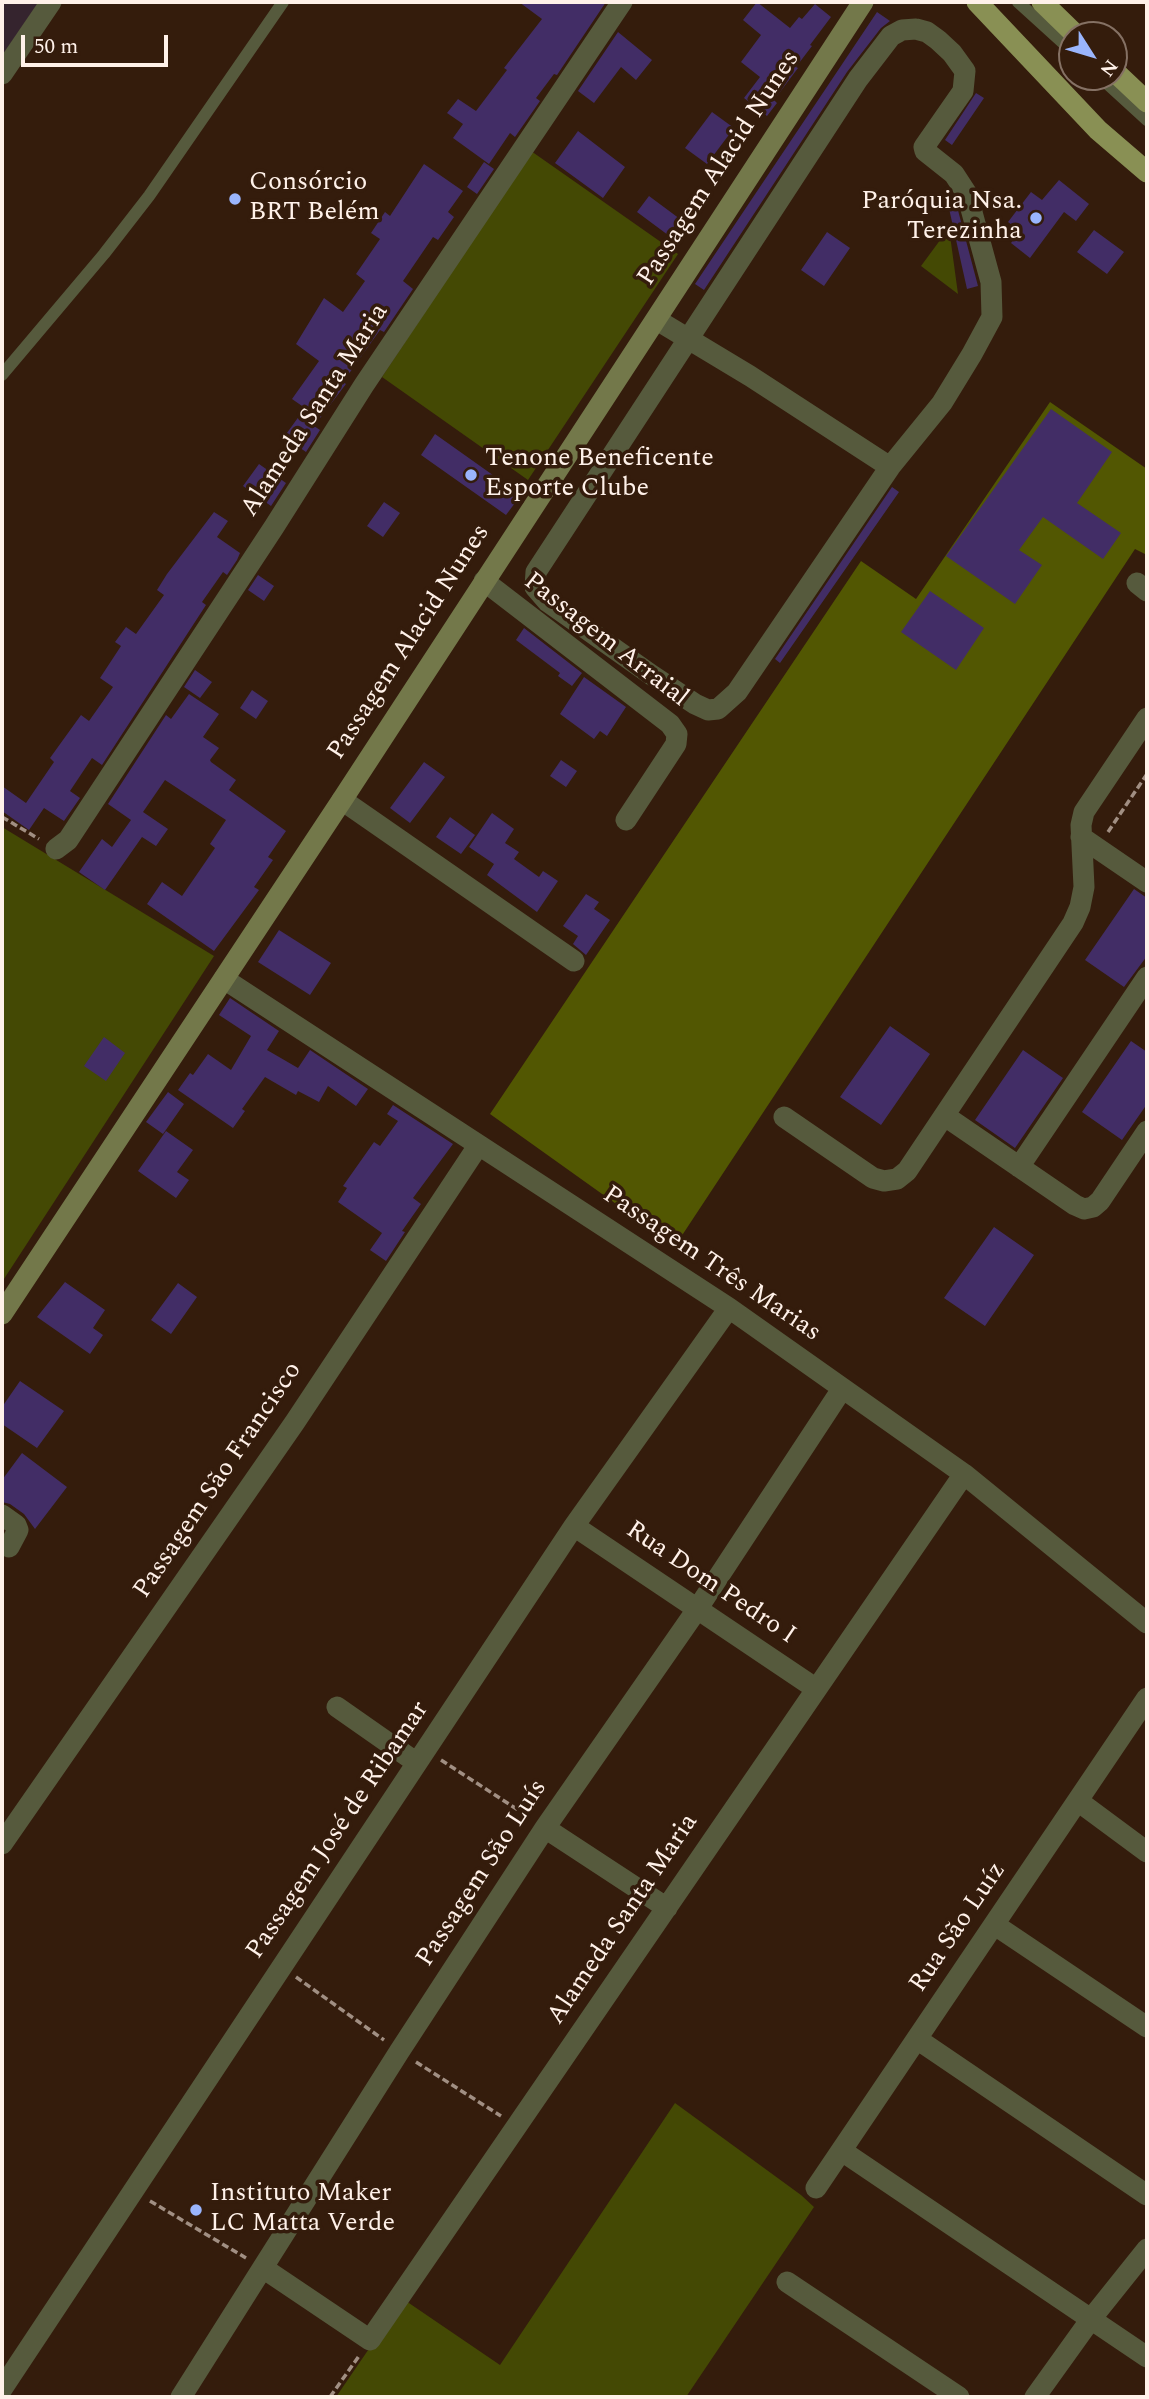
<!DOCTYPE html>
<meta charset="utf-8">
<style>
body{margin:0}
#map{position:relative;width:1149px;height:2399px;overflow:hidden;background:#341c0c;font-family:Spectral,serif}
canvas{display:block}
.frame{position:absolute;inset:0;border:4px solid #fff1e9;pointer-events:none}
.north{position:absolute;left:1058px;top:21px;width:70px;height:70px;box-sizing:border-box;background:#341c0c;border:2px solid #857164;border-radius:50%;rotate:127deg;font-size:19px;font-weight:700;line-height:28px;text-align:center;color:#fff1e9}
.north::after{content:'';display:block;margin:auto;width:24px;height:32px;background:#9ab5fd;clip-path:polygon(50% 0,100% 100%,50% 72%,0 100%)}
.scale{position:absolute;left:21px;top:35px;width:147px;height:32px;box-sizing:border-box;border:4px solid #fff1e9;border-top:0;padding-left:9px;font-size:21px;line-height:24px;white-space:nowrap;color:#fff1e9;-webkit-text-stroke:5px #341c0c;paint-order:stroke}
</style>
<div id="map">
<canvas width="1149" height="2399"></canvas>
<div class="frame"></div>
<div class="north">N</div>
<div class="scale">50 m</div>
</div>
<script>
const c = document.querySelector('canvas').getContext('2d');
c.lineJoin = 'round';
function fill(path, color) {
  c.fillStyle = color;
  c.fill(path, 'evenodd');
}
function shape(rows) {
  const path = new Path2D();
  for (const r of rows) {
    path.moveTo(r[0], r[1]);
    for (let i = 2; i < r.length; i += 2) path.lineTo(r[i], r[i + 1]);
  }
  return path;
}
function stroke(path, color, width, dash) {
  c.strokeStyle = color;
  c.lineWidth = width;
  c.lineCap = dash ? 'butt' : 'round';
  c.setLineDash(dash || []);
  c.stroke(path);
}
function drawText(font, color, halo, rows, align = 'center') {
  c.font = font + ' Spectral,serif';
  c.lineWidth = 7;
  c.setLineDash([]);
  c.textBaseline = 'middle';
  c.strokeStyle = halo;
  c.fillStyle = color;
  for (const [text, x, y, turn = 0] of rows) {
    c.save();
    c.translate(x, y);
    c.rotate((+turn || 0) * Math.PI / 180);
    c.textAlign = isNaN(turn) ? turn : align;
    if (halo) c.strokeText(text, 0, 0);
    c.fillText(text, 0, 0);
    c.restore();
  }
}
fill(shape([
 [2,2,39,2,2,56]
]), '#35242e');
fill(shape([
 [531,151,678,254,528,480,382,377],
 [949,228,958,294,921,266],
 [2,827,214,956,2,1282],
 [675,2103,801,2195,814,2207,686,2397,336,2397,403,2299,500,2365]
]), '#444904');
fill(shape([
 [1050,402,1147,469,1147,555,1135,549,675,1246,490,1114,861,561,916,599]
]), '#525702');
fill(shape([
 [519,2,606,2,557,75,554,74,536,98,540,101,515,137,510,133,489,164,453,138,463,124,447,113,458,99,476,111,507,70,504,68,542,19],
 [757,2,790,28,799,17,802,19,815,4,831,17,810,45,812,46,796,67,798,68,774,100,777,103,767,116,744,98,760,77,741,62,761,35,743,20],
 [877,12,890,21,881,28,847,72,704,290,695,284],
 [618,32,652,60,636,80,621,67,594,103,578,91],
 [976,93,984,98,952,145,945,140],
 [712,112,734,128,707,164,685,148],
 [578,131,625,167,603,198,555,163],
 [484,162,494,169,477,194,467,187],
 [424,164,463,191,448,212,454,217,438,240,433,237,403,281,413,289,384,332,380,330,343,382,346,384,314,426,320,430,306,452,284,437,305,408,292,399,319,361,296,344,324,298,343,312,365,281,356,274,380,239,371,233,385,212,390,216],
 [1059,180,1089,204,1076,221,1064,212,1030,258,1011,243,1020,231,1008,222,1031,192,1042,200],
 [951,194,955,199,978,286,967,289,946,195],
 [649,196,680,219,668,235,637,212],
 [1094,230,1124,252,1107,274,1077,252],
 [827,232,850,248,824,286,801,270],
 [1051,409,1112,452,1077,503,1121,533,1103,559,1043,517,1019,550,1042,565,1015,604,946,556],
 [435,434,521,495,506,515,421,455],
 [259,464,286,483,271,506,243,486],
 [892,487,899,492,780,663,775,659],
 [384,502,400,513,383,537,367,526],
 [214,512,228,521,217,537,240,553,237,560,227,575,223,572,202,602,206,605,102,765,92,758,70,791,80,798,64,821,44,808,29,830,2,811,2,786,26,803,54,762,50,758,81,715,89,721,113,687,100,678,121,646,115,642,126,627,136,634,164,595,157,590,167,574],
 [258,575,274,586,264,601,248,590],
 [930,591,984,628,956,670,901,632],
 [524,628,582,673,572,686,558,676,560,673,516,640],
 [195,670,212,682,200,698,184,687],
 [584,677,626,707,607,736,600,731,594,739,560,714],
 [252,690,268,701,256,719,240,708],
 [189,694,219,714,203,737,219,748,210,760,211,762,236,780,229,790,286,831,268,857,273,860,254,887,259,890,214,951,147,904,162,882,182,896,215,848,210,844,226,820,165,780,143,812,168,829,156,846,142,837,105,890,79,872,102,839,112,847,131,820,108,804,166,715,171,719],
 [561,760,577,771,566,787,550,776],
 [424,762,445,777,410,823,390,808],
 [492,813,514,829,505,843,519,852,514,859,539,877,543,871,558,881,537,912,487,875,494,864,469,847],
 [450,817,475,835,461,854,436,837],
 [1134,889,1147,898,1147,956,1124,987,1085,960],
 [586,894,599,902,594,909,610,920,586,955,573,944,578,936,563,926],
 [279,930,331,963,310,995,258,962],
 [230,998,279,1031,267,1050,298,1068,310,1050,368,1089,356,1106,328,1086,319,1102,298,1091,296,1095,265,1077,242,1109,245,1111,233,1128,178,1090,190,1073,193,1075,208,1054,231,1070,251,1036,219,1015],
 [890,1026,930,1054,881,1125,840,1097],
 [104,1037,125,1053,106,1081,84,1066],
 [1131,1041,1147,1052,1147,1104,1122,1140,1082,1112],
 [1023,1050,1063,1078,1015,1148,975,1120],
 [168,1092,184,1104,163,1134,146,1122],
 [393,1105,453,1144,413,1198,421,1204,402,1231,405,1232,386,1261,370,1250,382,1233,338,1202,347,1188,343,1186,374,1142,380,1146,398,1121,387,1114],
 [166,1131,193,1150,177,1172,189,1180,176,1198,138,1171],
 [994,1227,1034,1255,985,1326,944,1298],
 [65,1282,105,1310,93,1328,103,1335,90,1354,37,1317],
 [178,1283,197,1297,171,1334,151,1320],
 [20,1381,64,1411,37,1448,2,1424,2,1407],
 [22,1453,67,1487,35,1529,24,1514,10,1504,2,1502,2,1480]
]), '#422d66');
stroke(shape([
 [2,817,39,839],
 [1108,832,1147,774],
 [441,1760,529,1817],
 [296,1977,384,2040],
 [416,2062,501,2116],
 [150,2201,246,2258],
 [330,2397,359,2356]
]), '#a18f83', 3.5, [7, 3.5]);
stroke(shape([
 [1018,2,1072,51],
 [1100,77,1147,120],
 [2,375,104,254,149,196,283,2]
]), '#565a3d', 12);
stroke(shape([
 [916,29,927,32,938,40,952,53,965,71,963,91,924,147,925,151,954,174,967,194,991,282,992,317,972,354,942,403,890,467,737,692,718,709,708,710,695,704,653,676,548,602,535,587,536,572,858,79,891,36,902,30,916,29],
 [2,74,51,2],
 [657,320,750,376,890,467],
 [484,581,670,724,677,734,676,744,626,820],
 [1137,583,1147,591],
 [342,800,574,961],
 [1081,837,1147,882],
 [56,849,68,840,274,527,364,385,622,2],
 [224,979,729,1308,964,1474,1147,1623],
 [945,1116,1075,1205,1084,1209,1093,1207,1100,1201,1147,1131],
 [784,1117,873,1178,884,1181,897,1179,907,1171,1073,923,1080,907,1084,887,1081,825,1084,812,1147,718],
 [1019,1167,1147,977],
 [2,1515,16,1525,18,1530,9,1547],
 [574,1526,815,1688],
 [337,1707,417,1763],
 [1078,1801,1147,1852],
 [545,1828,667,1908],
 [2,1844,295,1422,478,1146],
 [995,1925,1147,2027],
 [917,2039,1147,2195],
 [842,2151,1147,2357],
 [816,2188,1147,1698],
 [263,2268,370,2340,964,1474],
 [787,2282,959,2397],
 [2,2389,574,1526,729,1308],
 [181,2397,399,2052,545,1828,698,1608,842,1389],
 [1035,2397,1091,2319,1147,2249]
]), '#565a3d', 21);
stroke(shape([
 [2,1314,342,800,863,2]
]), '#73784a', 21);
stroke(shape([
 [977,2,1098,130,1147,172],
 [1042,2,1076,35],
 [1114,71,1147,102]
]), '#899054', 21);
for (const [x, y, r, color] of [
 [235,199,7,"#9ab5fd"],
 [1036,218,7,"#9ab5fd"],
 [471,475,7,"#9ab5fd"],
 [196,2210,7,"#9ab5fd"]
]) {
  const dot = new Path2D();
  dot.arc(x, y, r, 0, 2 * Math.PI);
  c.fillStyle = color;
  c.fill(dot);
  stroke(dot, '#341c0c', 2.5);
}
drawText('26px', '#fff1e9', '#341c0c', [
 ["Passagem Alacid Nunes",720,169,-57],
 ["Alameda Santa Maria",316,411,-57],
 ["Passagem Arraial",605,641,38],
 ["Passagem Alacid Nunes",410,643,-57],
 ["Passagem Três Marias",711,1265,34],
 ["Passagem São Francisco",219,1481,-56],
 ["Rua Dom Pedro I",710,1584,34],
 ["Passagem José de Ribamar",339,1831,-56],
 ["Passagem São Luís",483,1874,-57],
 ["Alameda Santa Maria",624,1920,-56],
 ["Rua São Luíz",959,1928,-56]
]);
drawText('26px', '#fff1e9', '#341c0c', [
 ["Consórcio",249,184],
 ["BRT Belém",249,214],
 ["Paróquia Nsa.",1022,203,"right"],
 ["Terezinha",1022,233,"right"],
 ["Tenone Beneficente",485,460],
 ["Esporte Clube",485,490],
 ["Instituto Maker",210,2195],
 ["LC Matta Verde",210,2225]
], 'left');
</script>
